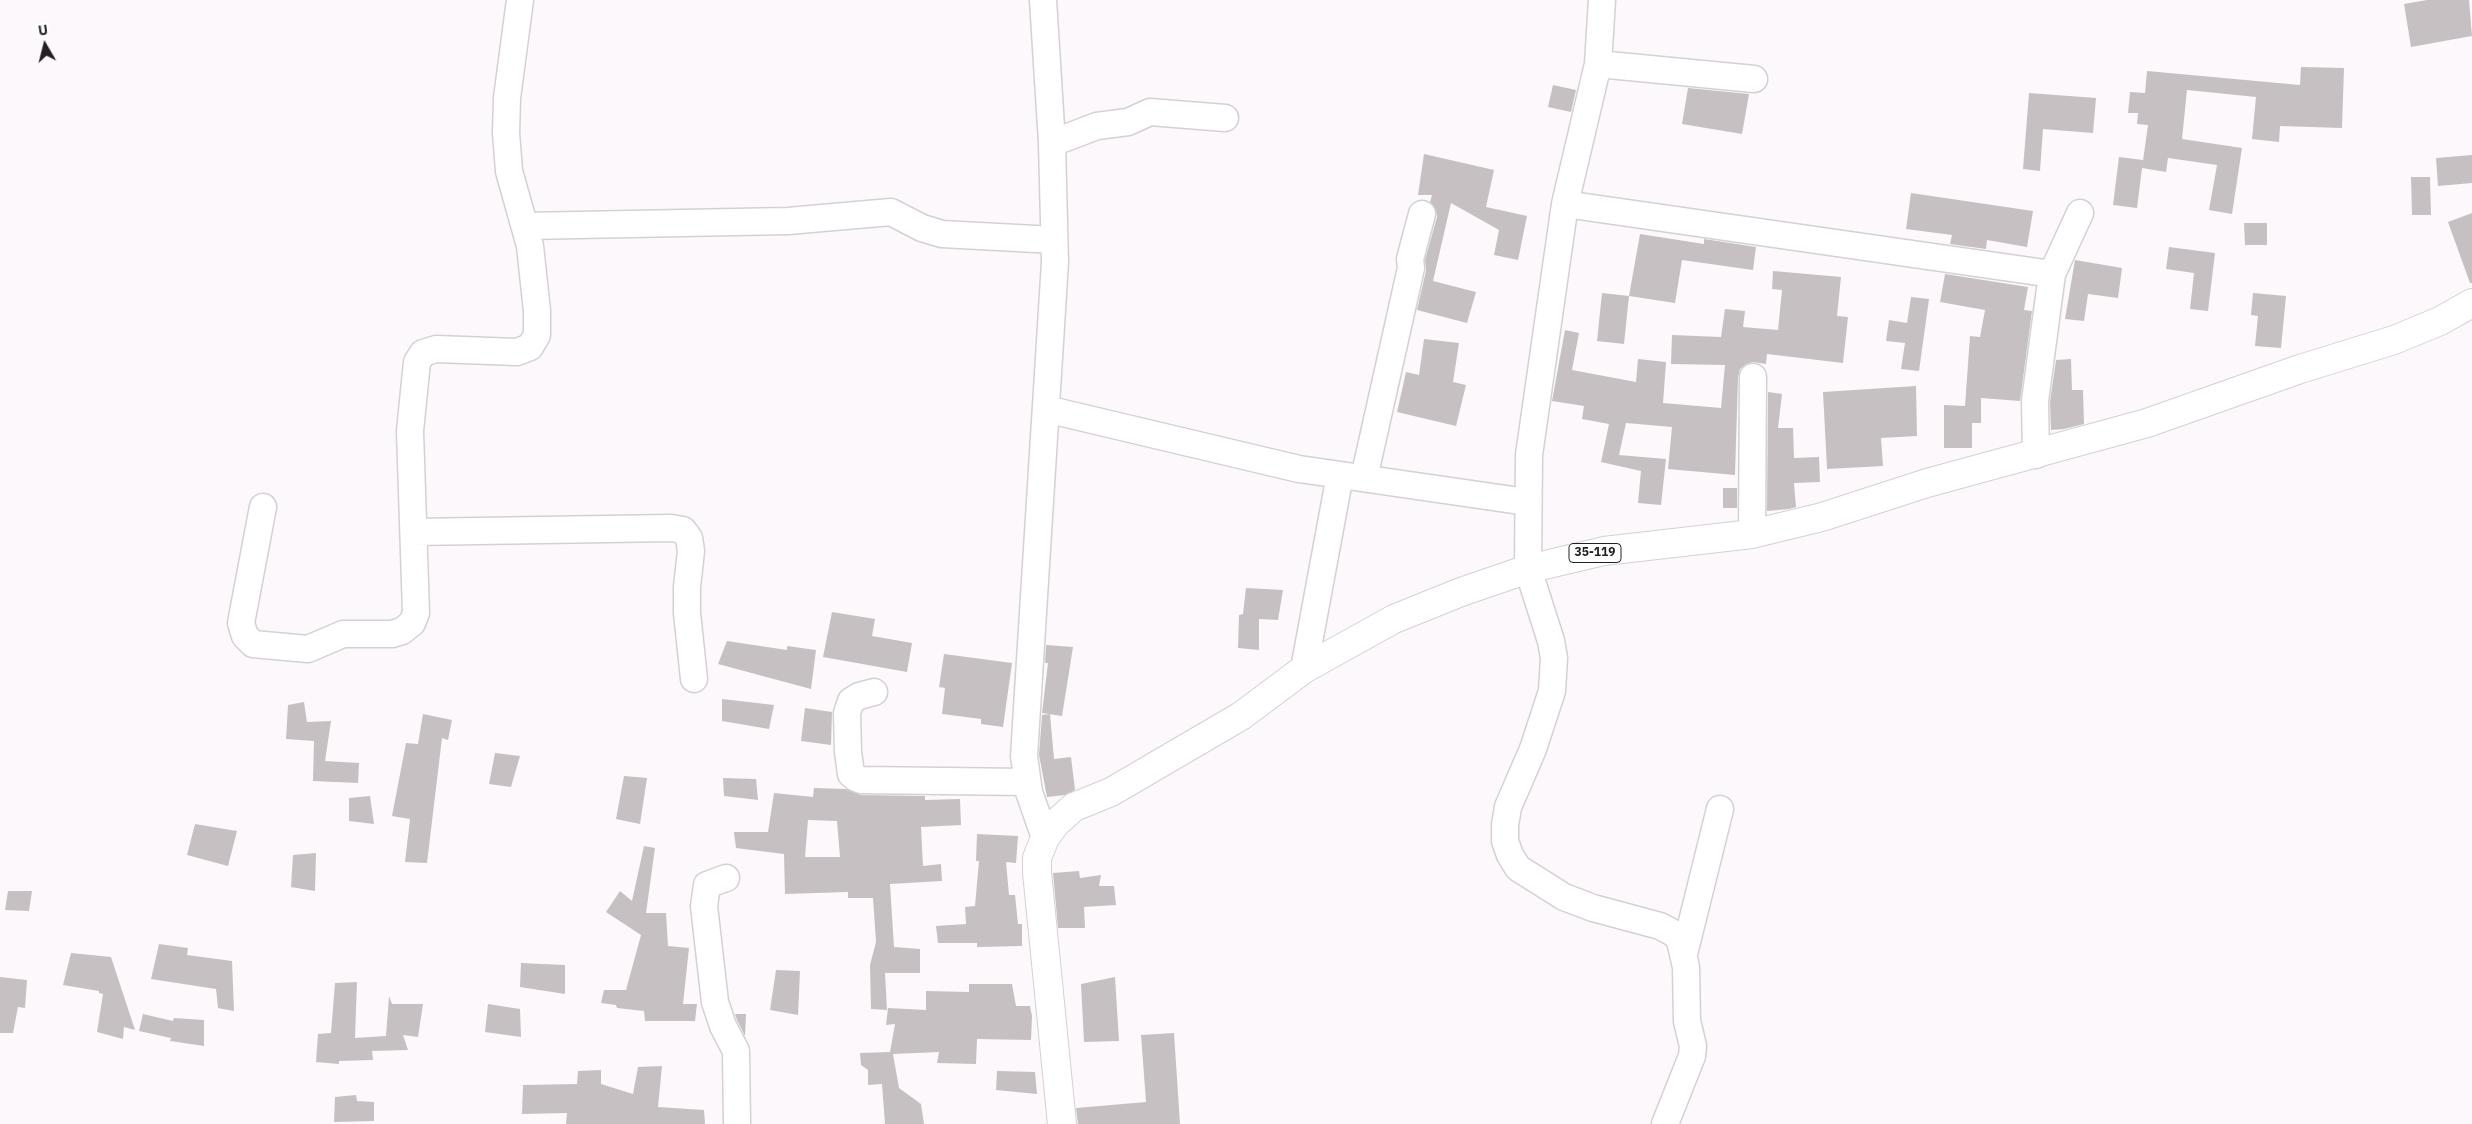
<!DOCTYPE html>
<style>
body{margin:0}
#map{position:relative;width:2472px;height:1124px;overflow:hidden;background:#fdf8fc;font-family:"IBM Plex Sans",sans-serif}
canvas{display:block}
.north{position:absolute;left:20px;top:20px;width:50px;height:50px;-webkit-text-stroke:4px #fff;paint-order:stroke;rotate:352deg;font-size:14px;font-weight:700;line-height:20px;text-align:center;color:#222021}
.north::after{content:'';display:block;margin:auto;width:18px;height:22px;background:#222021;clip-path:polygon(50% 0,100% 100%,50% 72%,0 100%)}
</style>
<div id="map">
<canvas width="2472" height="1124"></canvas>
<div class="north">U</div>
</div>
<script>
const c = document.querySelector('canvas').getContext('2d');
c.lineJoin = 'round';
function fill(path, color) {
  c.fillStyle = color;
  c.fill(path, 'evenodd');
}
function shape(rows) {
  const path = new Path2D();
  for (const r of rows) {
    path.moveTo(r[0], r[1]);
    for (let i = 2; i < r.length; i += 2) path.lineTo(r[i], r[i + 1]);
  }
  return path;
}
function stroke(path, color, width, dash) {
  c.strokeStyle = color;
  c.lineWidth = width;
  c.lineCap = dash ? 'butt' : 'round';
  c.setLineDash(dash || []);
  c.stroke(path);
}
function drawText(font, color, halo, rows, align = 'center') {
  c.font = font + ' "IBM Plex Sans",sans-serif';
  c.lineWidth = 4;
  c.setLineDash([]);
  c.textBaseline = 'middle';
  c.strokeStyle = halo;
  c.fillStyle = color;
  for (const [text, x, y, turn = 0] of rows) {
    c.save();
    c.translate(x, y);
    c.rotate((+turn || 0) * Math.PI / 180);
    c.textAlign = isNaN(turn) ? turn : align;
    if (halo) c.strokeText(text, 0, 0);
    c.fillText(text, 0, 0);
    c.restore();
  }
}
fill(shape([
 [2427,0,2469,0,2472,36,2411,47,2404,4],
 [2301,67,2344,68,2342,128,2280,126,2279,142,2252,139,2256,97,2187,90,2182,139,2242,148,2232,214,2209,210,2217,165,2168,158,2166,172,2142,168,2148,125,2137,124,2138,113,2128,113,2130,92,2145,93,2147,71,2300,85],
 [1553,85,1576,90,1571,112,1548,107],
 [1688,88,1749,94,1742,134,1682,124],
 [2029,93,2096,98,2093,133,2043,129,2040,171,2023,169],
 [1424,154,1494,170,1486,207,1527,216,1518,260,1494,255,1499,230,1451,203,1433,281,1476,292,1467,323,1417,310,1426,271,1425,260,1437,217,1436,210,1430,202,1432,195,1418,195],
 [2472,155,2472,183,2438,186,2436,158],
 [2119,157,2143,160,2137,208,2113,205],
 [2411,177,2430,177,2431,215,2412,215],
 [1911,193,2033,211,2027,247,1987,240,1986,249,1950,244,1952,235,1906,229],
 [2472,213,2472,283,2470,283,2448,222],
 [2244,223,2267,223,2267,245,2245,245],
 [1640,234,1704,244,1704,239,1756,247,1753,270,1682,260,1675,303,1629,296],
 [2169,247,2215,253,2208,311,2190,309,2194,273,2166,269],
 [2075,260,2122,268,2118,298,2088,294,2084,321,2065,319],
 [1773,271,1841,277,1837,316,1848,317,1843,363,1767,354,1766,364,1753,362,1746,364,1740,369,1738,377,1735,475,1668,469,1672,427,1626,423,1619,455,1666,459,1661,505,1638,503,1641,471,1601,462,1609,424,1582,419,1584,406,1552,401,1565,330,1579,333,1572,370,1636,382,1638,359,1666,362,1663,403,1721,408,1725,365,1671,364,1672,335,1721,337,1725,309,1745,311,1743,327,1778,330,1782,290,1772,289],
 [1945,274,2028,287,2024,310,2032,311,2020,401,1981,398,1981,423,1972,423,1972,448,1944,448,1944,405,1965,406,1970,336,1980,337,1985,310,1940,302],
 [1602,293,1629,296,1624,344,1597,341],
 [2253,293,2286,296,2281,348,2255,346,2258,316,2251,315],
 [1911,297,1929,299,1919,371,1901,369,1905,343,1886,341,1889,320,1907,323],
 [1424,339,1459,343,1453,382,1466,385,1456,426,1397,412,1406,372,1419,375],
 [2071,359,2072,390,2083,390,2084,424,2064,429,2051,430,2050,402,2056,360],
 [1916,386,1917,436,1881,438,1883,466,1827,469,1823,392],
 [1768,392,1782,394,1778,428,1793,428,1794,458,1819,457,1820,482,1794,483,1796,507,1789,509,1767,511],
 [1723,488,1737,488,1737,508,1723,508],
 [1246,588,1283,590,1278,620,1259,619,1259,650,1238,648,1239,615,1243,614],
 [832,612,875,619,872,636,912,643,907,672,823,657],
 [727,641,787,650,787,646,816,650,811,689,718,664],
 [1046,645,1073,647,1062,716,1042,713,1048,663,1045,663],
 [944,654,1012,663,1003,727,981,724,981,719,942,714,945,688,939,687],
 [722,699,774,705,769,729,722,721],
 [304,702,307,722,331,721,325,761,359,763,358,783,313,781,314,741,286,739,288,705],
 [805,708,832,712,831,745,801,741],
 [423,714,452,720,448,740,442,738,427,863,405,862,410,819,392,816,406,743,418,744],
 [1050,714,1054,759,1071,757,1075,790,1065,795,1047,797,1039,755,1042,715],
 [495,753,520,756,511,787,489,784],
 [624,776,647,778,640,824,616,819],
 [723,778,756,779,758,800,724,796],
 [814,788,846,789,861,795,925,796,925,800,960,799,961,825,921,827,923,866,941,864,942,881,890,884,894,947,920,949,920,973,885,973,887,1010,871,1009,870,965,876,942,873,898,848,898,848,892,785,894,784,854,736,848,734,832,768,832,774,793,813,797],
 [808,820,837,821,840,857,805,857],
 [370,796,374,824,349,821,349,798],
 [195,824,237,831,228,866,187,855],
 [977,834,1018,836,1016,863,1006,862,1009,895,1015,895,1018,924,1022,924,1022,946,977,947,977,943,938,943,936,926,966,924,965,907,975,906,979,861,976,861],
 [644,846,655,848,646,913,666,913,668,946,689,948,683,1004,697,1004,695,1021,645,1021,644,1011,617,1008,616,1005,601,1003,604,990,626,990,641,935,606,912,620,891,632,901],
 [316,853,315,891,291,887,293,855],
 [1079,871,1080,878,1101,875,1099,886,1114,886,1116,905,1084,907,1085,928,1058,928,1053,873],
 [8,891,32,891,29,911,5,910],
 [159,944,188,948,187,955,232,961,234,1011,218,1008,216,989,151,979],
 [71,953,111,957,135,1030,124,1027,123,1039,97,1032,103,994,99,993,99,991,63,985],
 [521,963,565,965,565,994,520,987],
 [776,970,800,971,798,1015,770,1010],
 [0,977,27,980,25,1008,18,1007,13,1033,0,1033],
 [1115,977,1119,1041,1084,1042,1081,984],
 [357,982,355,1038,386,1036,389,996,392,1004,423,1004,418,1037,403,1035,408,1050,372,1051,373,1060,339,1061,339,1064,316,1062,318,1034,331,1033,335,983],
 [969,984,1012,984,1016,1006,1030,1006,1032,1016,1031,1040,977,1039,976,1064,937,1063,939,1052,893,1054,899,1088,921,1104,924,1124,885,1124,882,1084,868,1085,868,1070,861,1065,860,1053,890,1052,895,1024,886,1025,888,1008,926,1010,926,991,969,992],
 [488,1004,520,1009,521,1037,485,1032],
 [143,1014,173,1021,174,1018,204,1020,204,1046,170,1041,171,1038,139,1031],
 [735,1014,746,1014,745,1036,737,1020],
 [1174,1033,1180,1124,1078,1124,1076,1108,1146,1102,1141,1035],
 [662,1066,658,1107,704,1110,705,1124,566,1124,567,1113,522,1114,523,1085,577,1084,578,1071,601,1070,601,1084,633,1094,638,1067],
 [997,1071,1035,1072,1037,1094,996,1090],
 [356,1095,357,1101,374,1102,374,1121,334,1122,335,1097]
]), '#c6c0c2');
const minor = shape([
 [1043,0,1052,143,1055,262,1024,756,1029,792,1045,838],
 [1602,0,1598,64,1565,204,1529,455,1528,569,1551,641,1554,658,1552,691,1533,749,1508,807,1505,825,1505,841,1510,855,1518,868,1564,897,1593,908,1660,926,1675,934,1680,941,1686,967,1687,1021,1693,1046,1692,1056,1665,1124],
 [1598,64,1754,79],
 [1052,143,1097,126,1128,122,1150,112,1225,118],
 [1565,204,2052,274],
 [525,226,788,221,891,212,922,228,942,234,1054,240],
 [1046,409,1299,469,1527,502],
 [2036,455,2035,401,2052,274,2080,213],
 [1364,478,1411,268,1410,259,1422,214],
 [263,507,241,623,245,636,253,644,308,649,343,634,392,634,402,631,412,623,416,613,410,431,417,362,423,353,436,349,517,352,530,347,537,335,537,311,530,246,509,171,506,133,507,98,520,0],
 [414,532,671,528,683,530,689,538,691,551,687,587,687,613,694,679],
 [1752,534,1753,377],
 [1304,669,1340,475],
 [874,692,859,696,851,701,847,713,848,752,851,774,856,778,861,780,1027,782],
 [726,878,707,885,704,906,715,1002,723,1026,736,1051,737,1124],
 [1684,954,1720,809]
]);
const major = shape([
 [1062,1124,1037,872,1037,858,1045,838,1056,823,1074,807,1111,792,1241,716,1304,669,1394,619,1461,592,1528,569,1604,551,1752,534,1822,517,1927,483,2147,423,2300,369,2394,340,2440,321,2472,303]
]);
stroke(minor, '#d5d0d4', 29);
stroke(major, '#d5d0d4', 30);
stroke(minor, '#fff', 26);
stroke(major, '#fff', 28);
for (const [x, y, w] of [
 [1595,553,52]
]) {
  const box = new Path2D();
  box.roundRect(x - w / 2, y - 9.5, w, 19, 4);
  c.fillStyle = '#fff';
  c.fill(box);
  stroke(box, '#222021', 1);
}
drawText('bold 12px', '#222021', null, [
 ["35-119",1595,553]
]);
</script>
